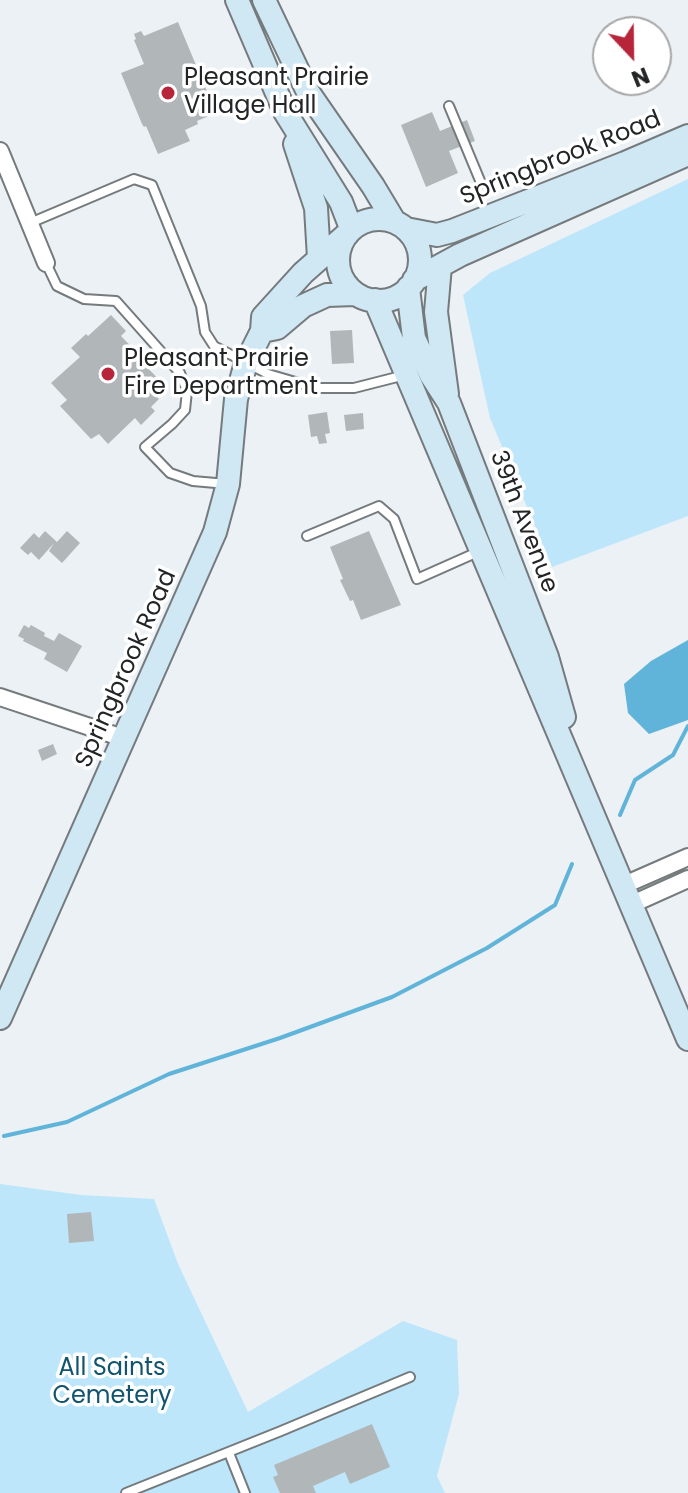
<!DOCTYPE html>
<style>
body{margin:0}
#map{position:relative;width:688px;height:1493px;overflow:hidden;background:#ebf1f4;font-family:Poppins,sans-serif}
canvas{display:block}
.north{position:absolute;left:592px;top:16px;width:80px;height:80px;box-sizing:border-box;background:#fff;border:2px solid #a7a7a8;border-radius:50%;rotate:158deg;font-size:22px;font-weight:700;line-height:32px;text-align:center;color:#222425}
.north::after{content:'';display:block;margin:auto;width:28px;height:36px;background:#b6253a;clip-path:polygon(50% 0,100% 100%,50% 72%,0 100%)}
</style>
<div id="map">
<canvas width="688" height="1493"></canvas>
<div class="north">N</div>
</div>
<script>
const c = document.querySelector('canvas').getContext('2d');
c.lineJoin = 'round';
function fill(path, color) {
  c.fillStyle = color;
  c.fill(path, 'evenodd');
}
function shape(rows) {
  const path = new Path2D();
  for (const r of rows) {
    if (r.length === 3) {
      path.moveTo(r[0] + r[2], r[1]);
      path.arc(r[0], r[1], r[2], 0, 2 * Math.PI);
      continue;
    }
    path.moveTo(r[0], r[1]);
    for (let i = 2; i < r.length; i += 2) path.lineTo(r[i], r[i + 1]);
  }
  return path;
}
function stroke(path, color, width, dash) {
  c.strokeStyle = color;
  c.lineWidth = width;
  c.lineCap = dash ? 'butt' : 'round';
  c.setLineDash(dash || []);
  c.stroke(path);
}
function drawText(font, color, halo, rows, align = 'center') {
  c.font = font + ' Poppins,sans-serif';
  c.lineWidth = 7;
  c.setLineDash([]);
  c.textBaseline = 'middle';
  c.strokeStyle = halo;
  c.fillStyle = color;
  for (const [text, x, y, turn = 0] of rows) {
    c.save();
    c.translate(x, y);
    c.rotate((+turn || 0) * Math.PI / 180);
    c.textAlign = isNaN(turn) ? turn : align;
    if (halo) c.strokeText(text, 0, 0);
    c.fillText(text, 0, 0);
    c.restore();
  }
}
fill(shape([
 [688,179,688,516,552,567,490,418,463,295,490,273],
 [0,1184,81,1195,154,1199,178,1264,248,1412,403,1321,457,1340,459,1394,437,1476,445,1493,0,1493]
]), '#bee6fa');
fill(shape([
 [688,640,688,720,649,734,628,713,624,684,651,661]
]), '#60b4d9');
stroke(shape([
 [620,815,635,780,673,755,688,726],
 [4,1136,67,1122,169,1074,280,1038,392,997,487,948,555,905,572,864]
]), '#60b4d9', 4);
fill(shape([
 [178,22,216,113,197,121,198,124,185,130,190,141,158,154,146,126,144,127,142,124,121,73,144,64,134,40,136,39,134,34,141,31,144,36],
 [432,112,440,131,467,120,475,141,449,151,458,173,426,187,401,125],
 [111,315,126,331,121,336,146,362,144,364,164,385,155,394,159,399,151,407,155,411,141,425,135,418,108,444,99,434,91,439,60,406,67,400,51,383,80,357,71,348,86,334,88,336],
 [352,330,354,363,332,364,330,331],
 [327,412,330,433,325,434,327,443,319,444,317,436,311,437,308,415],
 [363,413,364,429,346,431,344,415],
 [45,531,57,542,67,531,80,543,62,563,49,551,54,543,39,560,31,552,28,555,20,548,34,533,39,538],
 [369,531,401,605,361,620,353,600,350,601,340,580,343,579,330,547],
 [24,625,29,628,31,625,45,633,44,636,54,641,59,633,82,646,67,672,44,659,47,653,23,641,24,639,18,636],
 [53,744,57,754,42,761,38,750],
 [91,1212,94,1241,69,1243,67,1214],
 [372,1424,390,1467,350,1484,345,1472,313,1486,316,1493,280,1493,273,1477,278,1475,274,1465]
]), '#b1b6b9');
const lane = shape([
 [449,106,481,183],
 [30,223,134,179,152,185,201,306,205,332,214,346,268,374,316,388,354,388,405,375],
 [46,263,57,286,84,299,116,301,180,373,187,391,185,410,172,424,145,447,170,473,193,481,227,484],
 [307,536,379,506,394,519,417,579,480,551],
 [229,1453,245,1493],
 [126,1493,281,1431,410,1377]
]);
const street = shape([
 [0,151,46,263],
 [0,697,123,738],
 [622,886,688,857],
 [630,905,688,879]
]);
const secondary = shape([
 [237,0,285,112,341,202,351,228],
 [264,0,308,92,373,186,394,221],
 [295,144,316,208,319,258],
 [379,260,41],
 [406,229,437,235,452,231,625,163,688,136],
 [440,266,436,312,447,394],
 [414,280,460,255,688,154],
 [408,288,414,338,431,375,449,403,547,657,564,717],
 [375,300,688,1039],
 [262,331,277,328,303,306,327,295,355,294],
 [0,1018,215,532,228,484,236,399,246,363,262,331,263,317,303,273,346,235]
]);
stroke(lane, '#757a7c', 12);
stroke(street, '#757a7c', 20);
stroke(secondary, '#757a7c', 26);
stroke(lane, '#fff', 8);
stroke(street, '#fff', 16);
stroke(secondary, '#cfe8f4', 22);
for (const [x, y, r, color] of [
 [168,93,8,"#b6253a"],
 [108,374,8,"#b6253a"]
]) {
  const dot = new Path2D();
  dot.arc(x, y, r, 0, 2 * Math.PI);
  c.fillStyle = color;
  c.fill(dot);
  stroke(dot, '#fff', 3);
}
drawText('24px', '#222425', '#fff', [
 ["Pleasant Prairie",184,79],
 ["Village Hall",184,107],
 ["Pleasant Prairie",124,360],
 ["Fire Department",124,388]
], 'left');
drawText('24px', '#222425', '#fff', [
 ["Springbrook Road",561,159,-22],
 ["39th Avenue",523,522,69],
 ["Springbrook Road",127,669,-66]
]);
drawText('24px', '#10546e', '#fff', [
 ["All Saints",112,1369],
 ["Cemetery",112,1397]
]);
</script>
